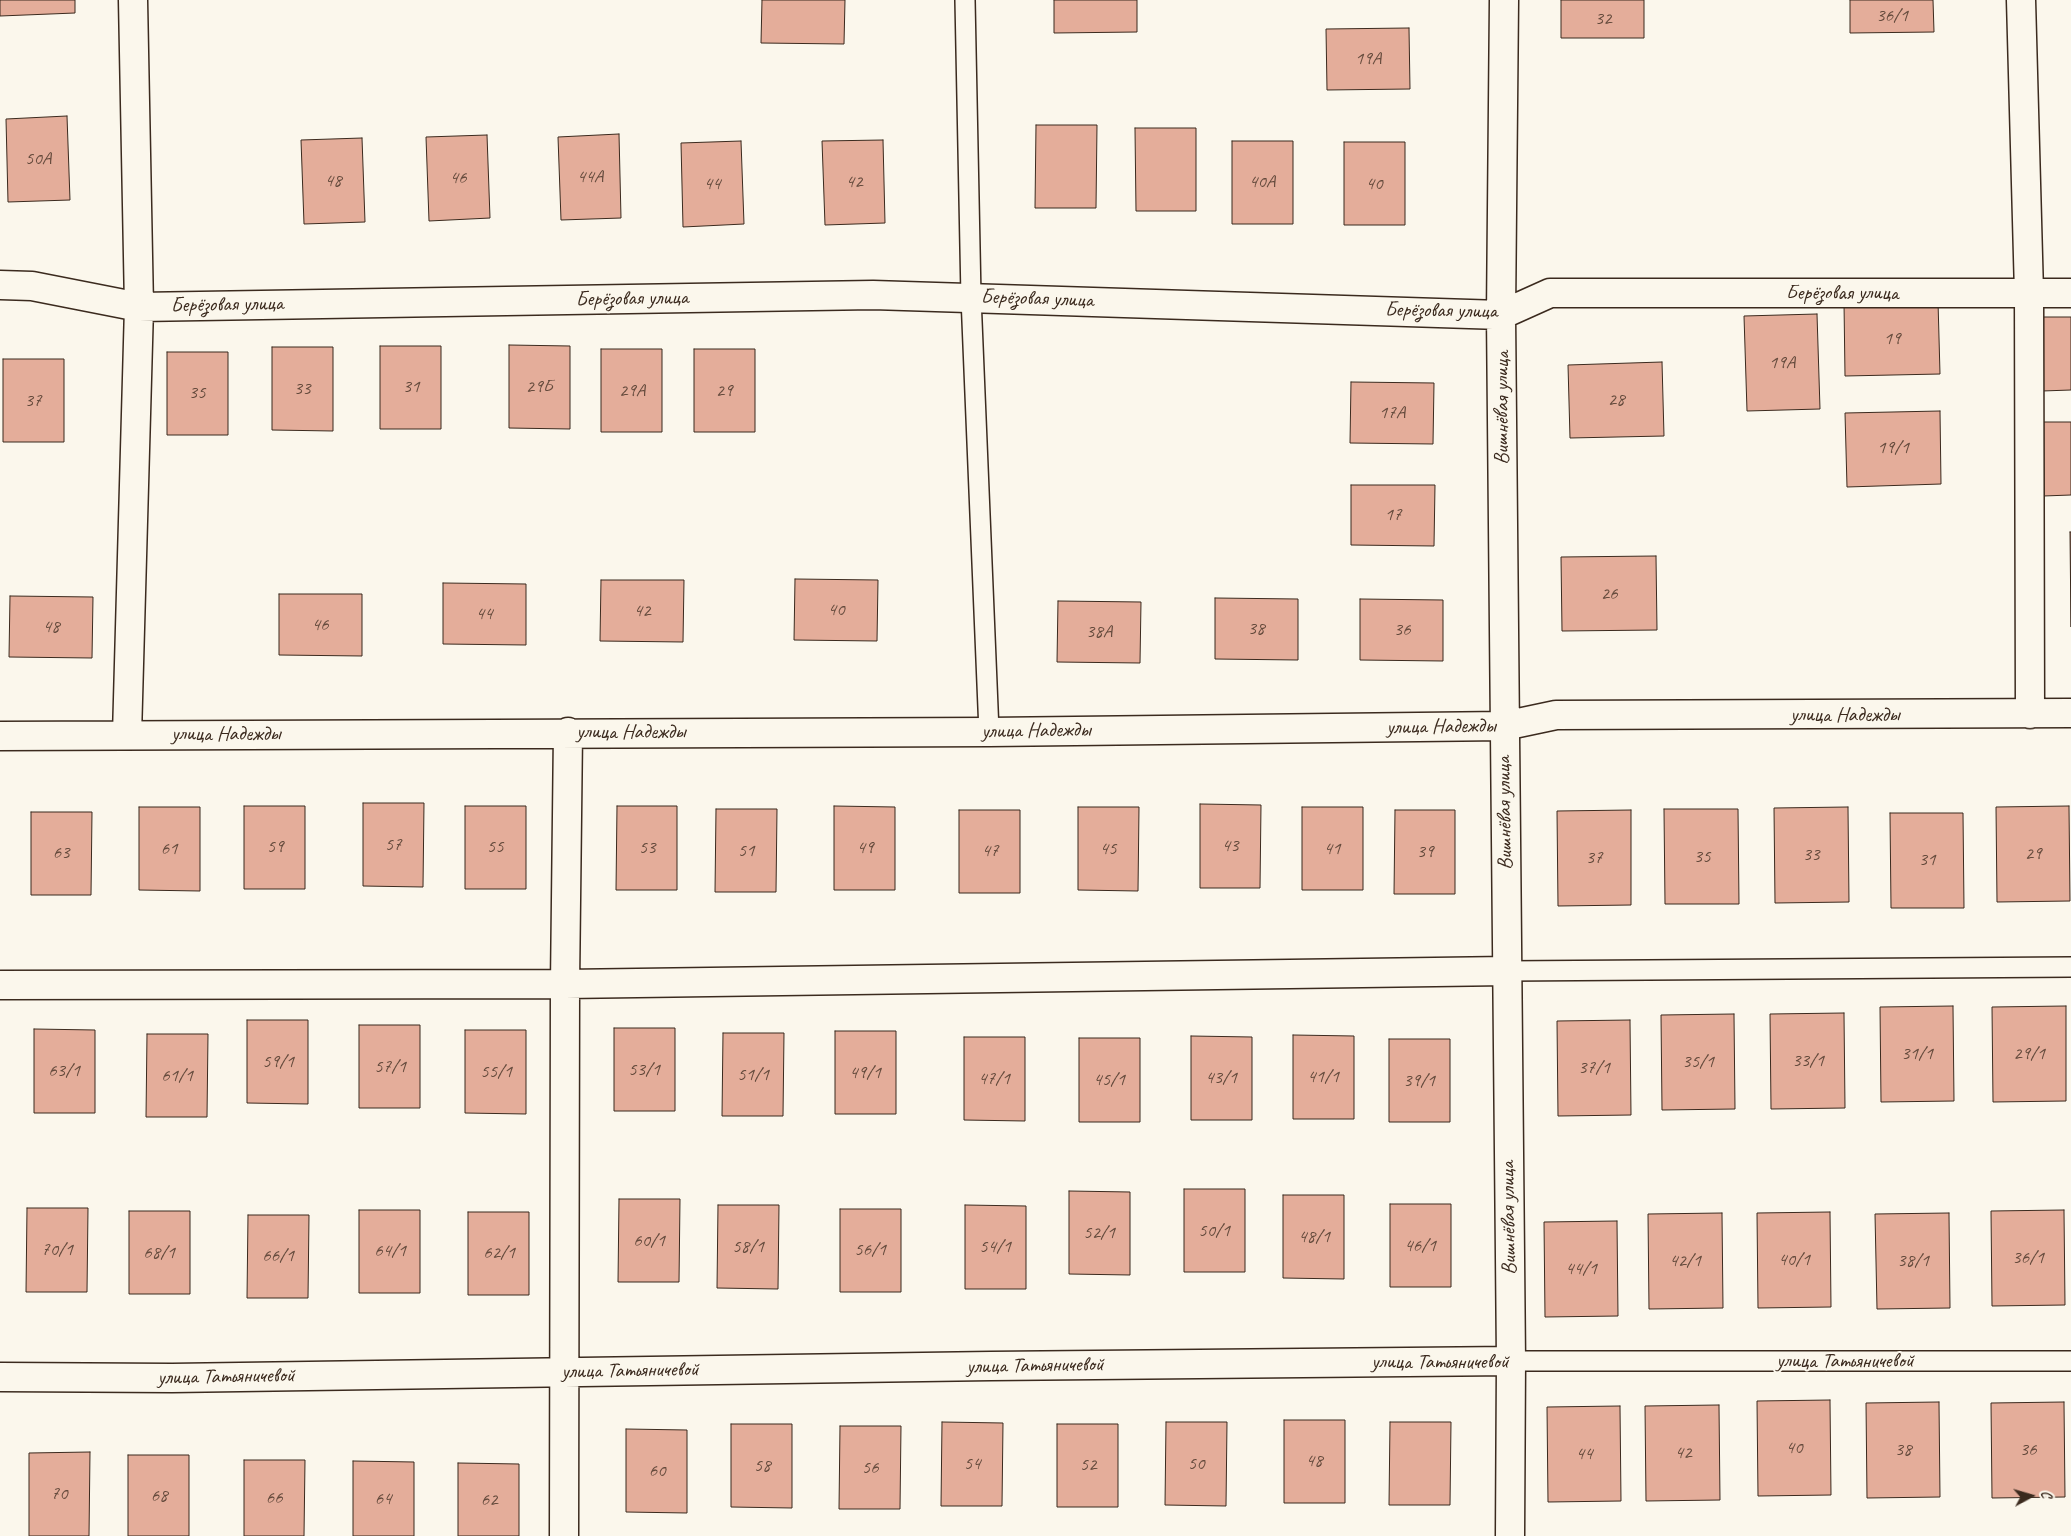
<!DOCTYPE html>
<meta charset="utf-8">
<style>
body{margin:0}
#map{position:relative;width:2071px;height:1536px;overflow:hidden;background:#fbf7ec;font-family:Caveat,sans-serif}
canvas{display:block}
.north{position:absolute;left:2006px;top:1471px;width:50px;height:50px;-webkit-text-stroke:4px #fbf7ec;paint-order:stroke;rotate:84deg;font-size:14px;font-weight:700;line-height:20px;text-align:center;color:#3b2a1e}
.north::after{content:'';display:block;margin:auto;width:18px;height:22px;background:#3b2a1e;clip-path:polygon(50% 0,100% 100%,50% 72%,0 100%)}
</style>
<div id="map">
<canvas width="2071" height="1536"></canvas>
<div class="north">С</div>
</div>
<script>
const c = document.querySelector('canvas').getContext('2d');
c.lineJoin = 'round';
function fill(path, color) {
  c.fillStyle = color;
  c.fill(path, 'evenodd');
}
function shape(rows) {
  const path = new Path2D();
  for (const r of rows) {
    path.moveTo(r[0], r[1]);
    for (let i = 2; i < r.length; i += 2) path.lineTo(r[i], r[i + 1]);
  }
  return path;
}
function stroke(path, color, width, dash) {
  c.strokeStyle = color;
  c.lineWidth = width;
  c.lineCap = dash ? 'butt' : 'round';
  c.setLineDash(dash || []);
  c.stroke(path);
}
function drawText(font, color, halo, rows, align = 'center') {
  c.font = font + ' Caveat,sans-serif';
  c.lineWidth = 4;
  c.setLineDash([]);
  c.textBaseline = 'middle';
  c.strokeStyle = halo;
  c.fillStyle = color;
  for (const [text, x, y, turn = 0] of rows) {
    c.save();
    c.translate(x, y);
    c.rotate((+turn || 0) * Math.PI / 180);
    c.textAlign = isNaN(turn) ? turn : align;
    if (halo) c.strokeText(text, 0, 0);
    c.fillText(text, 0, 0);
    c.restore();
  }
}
const building = shape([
 [0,0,75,0,75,13,0,16,0,0],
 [762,0,845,0,844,44,761,43,762,0],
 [1054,0,1137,0,1137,32,1054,33,1054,0],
 [1561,0,1644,0,1644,38,1561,38,1561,0],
 [1850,0,1933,0,1934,32,1850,33,1850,0],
 [1409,28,1410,89,1327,90,1326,29,1409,28],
 [67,116,70,200,8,202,6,119,67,116],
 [1036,125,1097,125,1096,208,1035,208,1036,125],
 [1135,128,1196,128,1196,211,1136,211,1135,128],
 [619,134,621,218,561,220,558,137,619,134],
 [487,135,490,218,429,221,426,137,487,135],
 [362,138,365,222,304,224,301,140,362,138],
 [883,140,885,223,825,225,822,141,883,140],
 [741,141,744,224,683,227,681,143,741,141],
 [1232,141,1293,141,1293,224,1232,224,1232,141],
 [1344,142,1405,142,1405,225,1344,225,1344,142],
 [1938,301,1940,374,1845,376,1844,303,1938,301],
 [1817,314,1820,409,1747,411,1744,316,1817,314],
 [2040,317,2071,317,2071,390,2042,391,2040,317],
 [509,345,570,346,570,429,509,428,509,345],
 [380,346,441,346,441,429,380,429,380,346],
 [272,347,333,347,333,431,272,430,272,347],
 [601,349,662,349,662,432,601,432,601,349],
 [694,349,755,349,755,432,694,432,694,349],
 [167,352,228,352,228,435,167,435,167,352],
 [3,359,64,359,64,442,3,442,3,359],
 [1662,362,1664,436,1570,438,1568,365,1662,362],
 [1351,382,1434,383,1433,444,1350,443,1351,382],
 [1940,411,1941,484,1847,487,1845,413,1940,411],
 [2041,422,2071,422,2071,495,2043,496,2041,422],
 [1351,485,1435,485,1434,546,1351,545,1351,485],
 [2070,532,2071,532,2071,627,2070,532],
 [1656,556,1657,630,1562,631,1561,557,1656,556],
 [795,579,878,580,877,641,794,640,795,579],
 [601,580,684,580,683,642,600,641,601,580],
 [443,583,526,584,526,645,443,644,443,583],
 [279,594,362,594,362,656,279,655,279,594],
 [10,596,93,597,92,658,9,657,10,596],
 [1215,598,1298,599,1298,660,1215,659,1215,598],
 [1360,599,1443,600,1443,661,1360,660,1360,599],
 [1058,601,1141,602,1140,663,1057,662,1058,601],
 [363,803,424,803,423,887,363,886,363,803],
 [1200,804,1261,805,1260,888,1200,888,1200,804],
 [244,806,305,806,305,889,244,889,244,806],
 [465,806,526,806,526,889,465,889,465,806],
 [617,806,677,806,677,890,616,890,617,806],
 [834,806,895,807,895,890,834,890,834,806],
 [2069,806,2070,901,1997,902,1996,807,2069,806],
 [139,807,200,807,200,891,139,890,139,807],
 [1078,807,1139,807,1138,891,1078,890,1078,807],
 [1302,807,1363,807,1363,890,1302,890,1302,807],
 [1848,807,1849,902,1775,903,1774,808,1848,807],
 [716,809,777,809,776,892,715,892,716,809],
 [1664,809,1738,809,1739,904,1665,904,1664,809],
 [959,810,1020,810,1020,893,959,893,959,810],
 [1395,810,1455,810,1455,894,1394,894,1395,810],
 [1631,810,1631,905,1558,906,1557,811,1631,810],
 [31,812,92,812,91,895,31,895,31,812],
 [1890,813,1963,813,1964,908,1891,908,1890,813],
 [1953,1006,1954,1101,1881,1102,1880,1007,1953,1006],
 [2066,1006,2066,1101,1993,1102,1992,1007,2066,1006],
 [1844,1013,1845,1108,1771,1109,1770,1014,1844,1013],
 [1734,1014,1735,1109,1662,1110,1661,1015,1734,1014],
 [247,1020,308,1020,308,1104,247,1103,247,1020],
 [1630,1020,1631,1115,1558,1116,1557,1021,1630,1020],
 [359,1025,420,1025,420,1108,359,1108,359,1025],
 [614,1028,675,1028,675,1111,614,1111,614,1028],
 [34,1029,95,1030,95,1113,34,1113,34,1029],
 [465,1030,526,1030,526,1114,465,1113,465,1030],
 [835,1031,896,1031,896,1114,835,1114,835,1031],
 [723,1033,784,1033,783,1116,722,1116,723,1033],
 [147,1034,208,1034,207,1117,146,1117,147,1034],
 [1293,1035,1354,1036,1354,1119,1293,1119,1293,1035],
 [1191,1036,1252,1037,1252,1120,1191,1120,1191,1036],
 [964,1037,1025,1037,1025,1121,964,1120,964,1037],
 [1079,1038,1140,1038,1140,1122,1079,1122,1079,1038],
 [1389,1039,1450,1039,1450,1122,1389,1122,1389,1039],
 [1184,1189,1245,1189,1245,1272,1184,1272,1184,1189],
 [1069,1191,1130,1192,1130,1275,1069,1274,1069,1191],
 [1283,1195,1344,1195,1344,1279,1283,1278,1283,1195],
 [619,1199,680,1199,679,1282,618,1282,619,1199],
 [1390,1204,1451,1204,1451,1287,1390,1287,1390,1204],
 [718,1205,779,1205,778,1289,717,1288,718,1205],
 [965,1205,1026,1206,1026,1289,965,1289,965,1205],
 [27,1208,88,1208,87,1292,26,1292,27,1208],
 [840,1209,901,1209,901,1292,840,1292,840,1209],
 [359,1210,420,1210,420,1293,359,1293,359,1210],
 [2064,1210,2065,1305,1992,1306,1991,1211,2064,1210],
 [129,1211,190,1211,190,1294,129,1294,129,1211],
 [468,1212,529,1212,529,1295,468,1295,468,1212],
 [1830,1212,1831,1307,1758,1308,1757,1213,1830,1212],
 [1722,1213,1723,1308,1649,1309,1648,1214,1722,1213],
 [1949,1213,1950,1308,1877,1309,1875,1214,1949,1213],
 [248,1215,309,1215,308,1298,247,1298,248,1215],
 [1617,1221,1618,1316,1545,1317,1544,1222,1617,1221],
 [1830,1400,1831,1495,1758,1496,1757,1401,1830,1400],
 [1939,1402,1940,1497,1867,1498,1866,1403,1939,1402],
 [2064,1402,2065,1497,1992,1498,1991,1403,2064,1402],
 [1719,1405,1720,1500,1646,1501,1645,1406,1719,1405],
 [1620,1406,1621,1501,1548,1502,1547,1407,1620,1406],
 [1284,1420,1345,1420,1345,1503,1284,1503,1284,1420],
 [942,1422,1003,1423,1002,1506,941,1506,942,1422],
 [1166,1422,1227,1422,1226,1506,1165,1505,1166,1422],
 [1390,1422,1451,1422,1450,1505,1389,1505,1390,1422],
 [731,1424,792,1424,792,1508,731,1507,731,1424],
 [1057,1424,1118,1424,1118,1507,1057,1507,1057,1424],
 [840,1426,901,1426,900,1509,839,1509,840,1426],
 [626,1429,687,1430,687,1513,626,1512,626,1429],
 [90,1452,89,1536,29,1536,29,1453,90,1452],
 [128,1455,189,1455,189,1536,128,1536,128,1455],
 [244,1460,305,1460,304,1536,244,1536,244,1460],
 [353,1461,414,1462,414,1536,353,1536,353,1461],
 [458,1463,519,1464,519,1536,458,1536,458,1463]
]);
fill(building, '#e4ad9a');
stroke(building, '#3b2a1e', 1);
const lane = shape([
 [965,0,971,297,989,732],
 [1507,971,2071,967],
 [1511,1361,2071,1361]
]);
const street = shape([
 [1504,0,1501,315,1511,1361,1510,1536],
 [2021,0,2029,293,2030,714],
 [0,285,32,286,139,307,873,295,1501,315,1550,293,2071,293],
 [127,735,139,307,133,0],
 [0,736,989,732,1504,726,1556,715,2071,713],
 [0,985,565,984,1507,971],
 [0,1377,172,1378,991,1366,1511,1361],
 [564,1536,565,984,568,732]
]);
stroke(lane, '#3b2a1e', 22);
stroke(street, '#3b2a1e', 31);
stroke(lane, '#fbf7ec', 19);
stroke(street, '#fbf7ec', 28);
drawText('19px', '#654b3d', null, [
 ["36/1",1892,16],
 ["32",1603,19],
 ["19А",1368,59],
 ["50А",38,159],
 ["44А",590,177],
 ["46",458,178],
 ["48",333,181],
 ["42",854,182],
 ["40А",1262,182],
 ["44",712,184],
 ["40",1374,184],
 ["19",1892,339],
 ["19А",1782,363],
 ["31",411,387],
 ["29Б",539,387],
 ["33",302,389],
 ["29А",632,391],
 ["29",724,391],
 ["35",197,393],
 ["28",1616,400],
 ["37",33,401],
 ["17А",1392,413],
 ["19/1",1893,448],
 ["17",1393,515],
 ["26",1609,594],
 ["40",836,610],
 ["42",642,611],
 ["44",484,614],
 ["46",320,625],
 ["48",51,627],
 ["38",1256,629],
 ["36",1402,630],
 ["38А",1099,632],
 ["57",393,845],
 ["43",1230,846],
 ["59",275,847],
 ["55",495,847],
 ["53",647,848],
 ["49",865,848],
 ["61",169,849],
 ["45",1108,849],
 ["41",1332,849],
 ["51",746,851],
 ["47",990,851],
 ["39",1425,852],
 ["63",61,853],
 ["29",2033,854],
 ["33",1811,855],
 ["35",1702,857],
 ["37",1594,858],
 ["31",1927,860],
 ["31/1",1917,1054],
 ["29/1",2029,1054],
 ["33/1",1808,1061],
 ["59/1",278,1062],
 ["35/1",1698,1062],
 ["57/1",390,1067],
 ["37/1",1594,1068],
 ["53/1",644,1070],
 ["63/1",64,1071],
 ["55/1",496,1072],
 ["49/1",865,1073],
 ["51/1",753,1075],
 ["61/1",177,1076],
 ["41/1",1323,1077],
 ["43/1",1221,1078],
 ["47/1",994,1079],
 ["45/1",1109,1080],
 ["39/1",1419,1081],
 ["50/1",1214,1231],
 ["52/1",1099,1233],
 ["48/1",1314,1237],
 ["60/1",649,1241],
 ["46/1",1420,1246],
 ["58/1",748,1247],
 ["54/1",995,1247],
 ["70/1",57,1250],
 ["56/1",870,1250],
 ["64/1",390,1251],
 ["68/1",159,1253],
 ["62/1",499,1253],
 ["66/1",278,1256],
 ["36/1",2028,1258],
 ["40/1",1794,1260],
 ["42/1",1685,1261],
 ["38/1",1913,1261],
 ["44/1",1581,1269],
 ["40",1794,1448],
 ["38",1903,1450],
 ["36",2028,1450],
 ["42",1683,1453],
 ["44",1584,1454],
 ["48",1314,1461],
 ["54",972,1464],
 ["50",1196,1464],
 ["52",1088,1465],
 ["58",762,1466],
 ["56",870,1468],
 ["60",657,1471],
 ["70",59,1494],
 ["68",159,1496],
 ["66",274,1498],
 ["64",383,1499],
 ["62",489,1500]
]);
drawText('21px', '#3b2a1e', '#fbf7ec', [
 ["Берёзовая улица",1842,293],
 ["Берёзовая улица",632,299,-1],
 ["Берёзовая улица",1037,299,2],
 ["Берёзовая улица",227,305,-1],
 ["Берёзовая улица",1441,311,1],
 ["Вишнёвая улица",1502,408,-90],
 ["улица Надежды",1845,715],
 ["улица Надежды",1441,727,-1],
 ["улица Надежды",1036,731,-1],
 ["улица Надежды",631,732],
 ["улица Надежды",226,734],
 ["Вишнёвая улица",1505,813,-91],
 ["Вишнёвая улица",1509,1218,-91],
 ["улица Татьяничевой",1845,1361],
 ["улица Татьяничевой",1440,1362],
 ["улица Татьяничевой",1035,1366,-1],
 ["улица Татьяничевой",630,1371,-1],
 ["улица Татьяничевой",226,1377,-1]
]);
</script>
